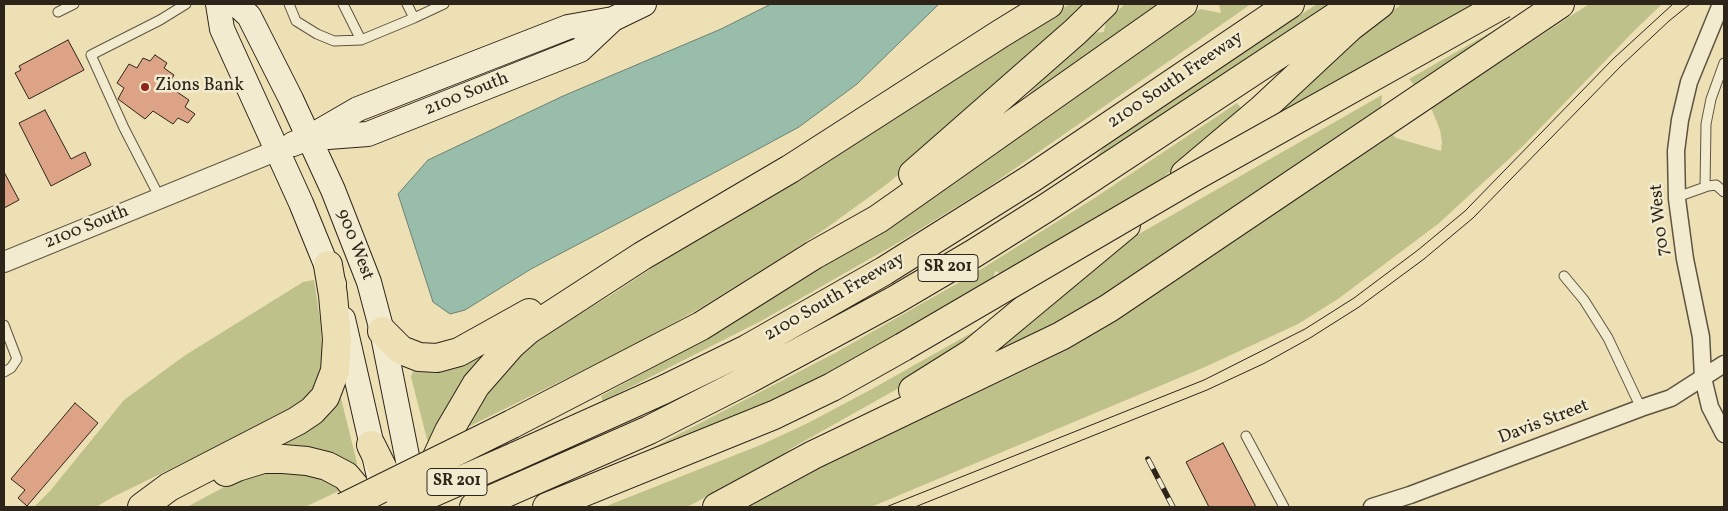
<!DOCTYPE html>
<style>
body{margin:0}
#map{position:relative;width:1728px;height:511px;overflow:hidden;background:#ede0b5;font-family:Vollkorn,serif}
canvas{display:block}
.frame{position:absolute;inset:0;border:5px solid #2e251a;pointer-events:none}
</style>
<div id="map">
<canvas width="1728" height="511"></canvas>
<div class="frame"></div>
</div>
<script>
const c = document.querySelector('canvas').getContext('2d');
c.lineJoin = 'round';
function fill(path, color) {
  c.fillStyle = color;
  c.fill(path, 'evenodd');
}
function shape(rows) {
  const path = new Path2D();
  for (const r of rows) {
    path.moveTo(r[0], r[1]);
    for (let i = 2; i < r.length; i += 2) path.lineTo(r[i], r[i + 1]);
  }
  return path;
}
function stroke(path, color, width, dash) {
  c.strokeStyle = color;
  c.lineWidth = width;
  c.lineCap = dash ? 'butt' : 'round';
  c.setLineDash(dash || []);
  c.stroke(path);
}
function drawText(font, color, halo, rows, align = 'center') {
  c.font = font + ' Vollkorn,serif';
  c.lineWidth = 5;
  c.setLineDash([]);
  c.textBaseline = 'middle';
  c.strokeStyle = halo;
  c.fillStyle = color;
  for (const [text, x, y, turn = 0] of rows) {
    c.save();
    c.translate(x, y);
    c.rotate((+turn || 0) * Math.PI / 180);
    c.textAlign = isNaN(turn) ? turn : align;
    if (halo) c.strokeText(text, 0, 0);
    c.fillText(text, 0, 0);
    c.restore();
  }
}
fill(shape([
 [1070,4,1083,4,1051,37,937,144,883,187,825,229,776,261,702,307,634,345,468,427,481,404,497,381,514,360,533,342,608,297,705,233,1054,13],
 [1125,4,1170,4,1033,98,1029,93,1092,33,1104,32,1106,21],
 [1219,4,1251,4,987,188,901,241,761,321,603,401,601,396,713,335,820,269,1200,9,1221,13],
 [1317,4,1330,4,1092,162,1107,143],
 [1402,4,1479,4,1223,152,1364,31],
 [1540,4,1419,91,1409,79],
 [1589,4,1662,4,1634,31,1522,147,1438,224,1338,299,1298,324,1205,367,871,507,748,507,833,461,1028,369,1076,344,1393,135,1396,138,1441,151,1442,142,1440,130,1431,108],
 [1382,95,1380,118,1120,292,989,357,1047,310,1118,246],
 [1237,103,1241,108,1137,201,1006,276,995,271,992,284,805,391,633,458,835,353,972,275,1093,199],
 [314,280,320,319,323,359,320,384,306,399,289,411,113,497,96,507,34,507,50,491,124,400,184,356,303,282],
 [1019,306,906,384,792,448,775,460,687,507,604,507,763,444,808,423,872,389],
 [484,353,484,356,429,447,411,377,413,371,455,363],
 [339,390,357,463,356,468,258,447],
 [270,472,302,473,330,482,343,489,305,507,187,507,239,479]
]), '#bec18a');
const water = shape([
 [771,4,939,4,857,84,799,127,712,174,531,269,465,310,450,314,433,302,398,194,428,160,563,96,721,29,771,4]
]);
fill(water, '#99bdab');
stroke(water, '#6e8071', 1);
const building = shape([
 [68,40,84,70,29,99,15,73,21,70,19,66,68,40],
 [155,55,167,63,164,68,174,75,168,86,189,100,185,107,195,114,188,123,178,118,173,124,153,111,145,119,118,99,124,88,117,83,129,64,137,68,143,58,150,61,155,55],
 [45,110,71,159,85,152,91,165,51,186,19,123,45,110],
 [4,172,19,200,4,208,4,172],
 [75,403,98,423,27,506,18,498,25,490,11,479,75,403],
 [1223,443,1256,507,1209,507,1186,462,1223,443]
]);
fill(building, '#dda386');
stroke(building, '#2e251a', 1);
const service = shape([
 [289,4,296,21,317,34,334,41,361,40,414,18],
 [343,4,361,40],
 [407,4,414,18,444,4],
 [58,12,74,4],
 [1705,187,1706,124,1711,99,1724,63],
 [1677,197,1708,186,1716,185,1724,192],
 [160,198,124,128,91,55,160,20,186,4],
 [1564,276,1584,300,1608,338,1641,408],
 [4,325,17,359,11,368,4,372],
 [1246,436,1284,507]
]);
const minor = shape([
 [1721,4,1689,82,1680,120,1676,151,1677,199,1685,259,1701,337,1703,378,1710,407,1724,434],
 [1372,507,1410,495,1641,408,1671,398,1724,364]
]);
const tertiary = shape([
 [4,262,278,150]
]);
const secondary = shape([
 [218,4,222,29,301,203,334,284],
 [236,4,249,16,291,99,333,190,369,282,382,331,414,491],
 [315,138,368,134,580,50,613,19],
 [293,144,308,138,358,109,568,27,613,19,644,4],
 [343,319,386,507]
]);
const motorway = shape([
 [913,174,1075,32,1104,4],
 [1185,174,1261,110,1350,27,1380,4],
 [382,331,401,350,419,357,437,358,459,352,529,313],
 [913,390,972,353,1126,225],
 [512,424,701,326,814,255,878,219,1183,4],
 [371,445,385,473,405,502],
 [514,457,663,390,747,349,884,271,1032,178,1290,4],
 [226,472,237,467,263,459,283,459,307,461,327,466,346,476,372,507],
 [428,476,449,431,476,385,511,345,528,330,642,256,790,169,1000,34,1049,4],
 [142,507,169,487,297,421,312,411,325,397,335,371,337,339,333,295,328,265],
 [474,507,649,430,749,379,895,300,973,254,1046,208,1355,4],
 [547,507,774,415,832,387,903,347],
 [717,507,813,455,1061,336,1109,308,1560,4]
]);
stroke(service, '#5e5441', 11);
stroke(minor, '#5e5441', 19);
stroke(tertiary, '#5e5441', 22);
stroke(secondary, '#2e251a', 26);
stroke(motorway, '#2e251a', 30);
stroke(service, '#f3ebcf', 9);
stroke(minor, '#f3ebcf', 16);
stroke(tertiary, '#f3ebcf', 20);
stroke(secondary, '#f3ebcf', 24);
stroke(motorway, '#ede0b5', 28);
stroke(shape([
 [886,507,1204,380,1305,329,1354,298,1418,250,1465,211,1613,59,1673,4],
 [915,507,1207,390,1265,363,1310,338,1359,307,1424,259,1473,218,1621,66,1669,21,1690,4]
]), '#2e251a', 1);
const rail = shape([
 [1148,459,1173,507]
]);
stroke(rail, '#2e251a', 5.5);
stroke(rail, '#f3ebcf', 4, [11]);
const motorwayBridge = shape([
 [903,347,1192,178,1503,4],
 [344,507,512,424],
 [400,507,514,457]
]);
stroke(motorwayBridge, '#2e251a', 30, []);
stroke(motorwayBridge, '#ede0b5', 28);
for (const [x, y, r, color] of [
 [145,87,5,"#8f2418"]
]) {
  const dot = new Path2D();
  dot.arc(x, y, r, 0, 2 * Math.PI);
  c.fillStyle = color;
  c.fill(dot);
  stroke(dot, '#f3ebcf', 2);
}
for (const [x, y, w] of [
 [948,268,60],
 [457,482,60]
]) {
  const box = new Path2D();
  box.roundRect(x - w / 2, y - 13.5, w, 27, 4);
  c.fillStyle = '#f3ebcf';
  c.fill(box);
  stroke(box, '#2e251a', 1);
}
drawText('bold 16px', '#2e251a', null, [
 ["SR 201",948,268],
 ["SR 201",457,482]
]);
drawText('18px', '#2e251a', '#f3ebcf', [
 ["2100 South Freeway",1176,81,-34],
 ["2100 South",467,95,-22],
 ["700 West",1661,220,-96],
 ["2100 South",87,228,-22],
 ["900 West",354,245,69],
 ["2100 South Freeway",835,298,-30],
 ["Davis Street",1544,423,-21]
]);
drawText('18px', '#2e251a', '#f3ebcf', [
 ["Zions Bank",155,87]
], 'left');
</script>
